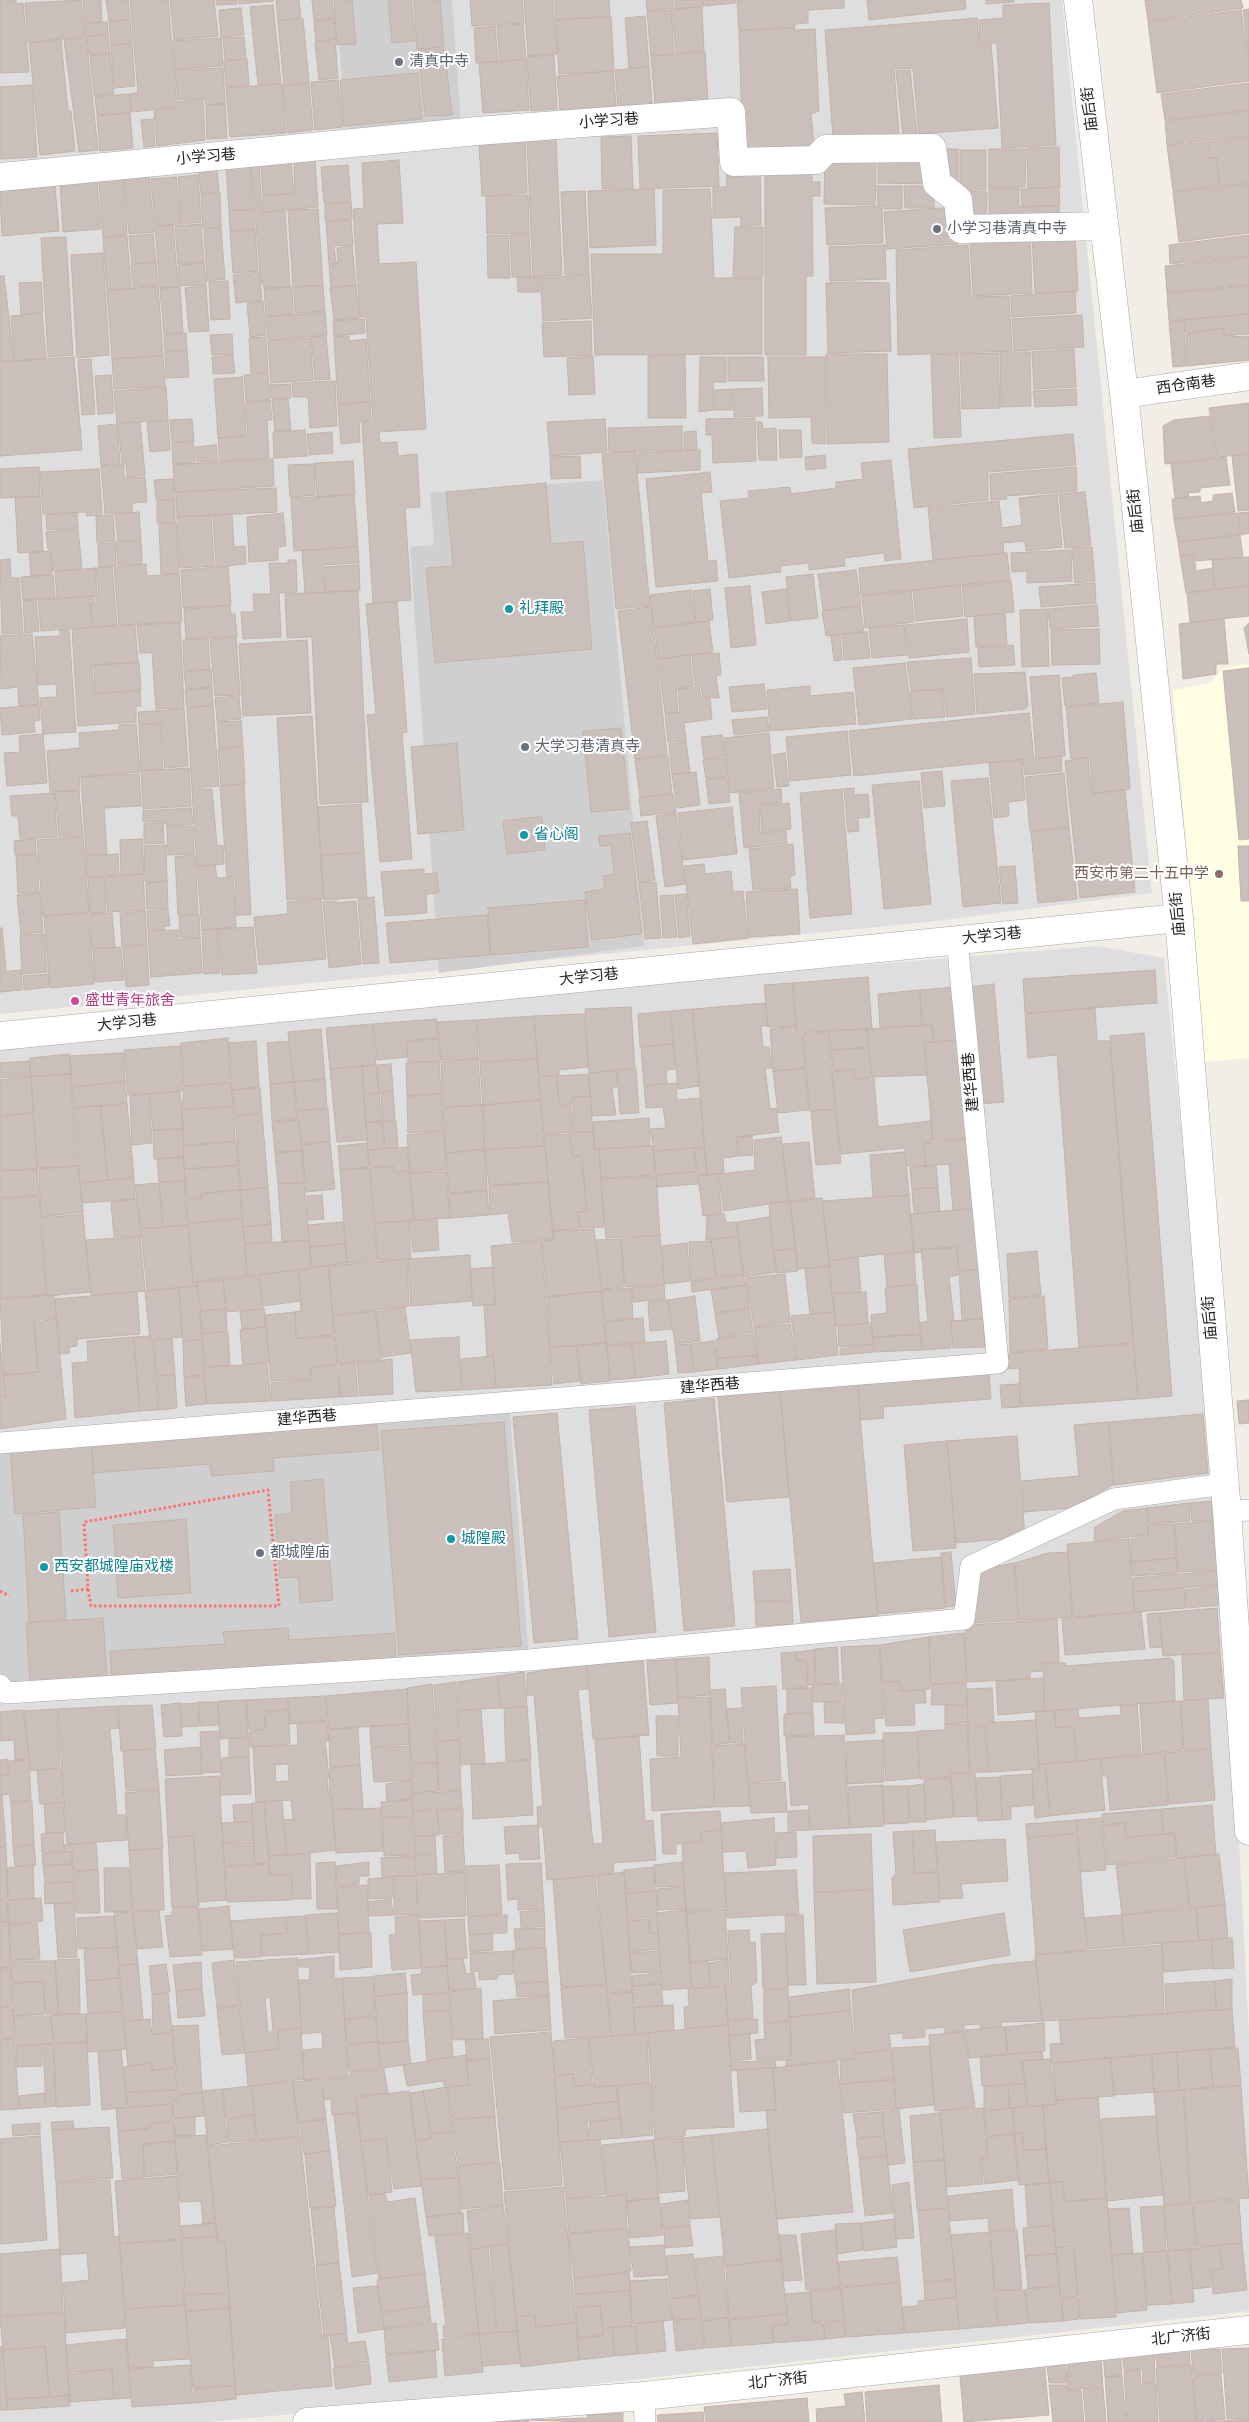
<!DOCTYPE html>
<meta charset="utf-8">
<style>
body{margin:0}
canvas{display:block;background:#f2ede7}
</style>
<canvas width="1249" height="2422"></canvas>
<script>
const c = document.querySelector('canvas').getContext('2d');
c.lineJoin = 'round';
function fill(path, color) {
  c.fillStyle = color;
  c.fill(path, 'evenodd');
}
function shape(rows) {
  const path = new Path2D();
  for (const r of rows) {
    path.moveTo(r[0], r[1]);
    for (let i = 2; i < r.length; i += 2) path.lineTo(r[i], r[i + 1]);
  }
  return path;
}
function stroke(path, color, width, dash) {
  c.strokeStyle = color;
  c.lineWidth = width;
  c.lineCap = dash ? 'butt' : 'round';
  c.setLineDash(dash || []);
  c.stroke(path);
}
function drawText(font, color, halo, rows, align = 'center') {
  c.font = font + ' "IBM Plex Sans","Noto Sans SC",sans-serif';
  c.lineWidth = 4;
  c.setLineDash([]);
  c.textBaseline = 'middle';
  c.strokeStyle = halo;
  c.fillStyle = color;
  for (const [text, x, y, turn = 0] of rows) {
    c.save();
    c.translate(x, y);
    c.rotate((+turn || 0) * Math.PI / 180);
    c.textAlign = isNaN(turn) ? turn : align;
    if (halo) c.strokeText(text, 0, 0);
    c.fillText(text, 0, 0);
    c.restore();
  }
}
fill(shape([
 [0,0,1062,0,1152,893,937,921,0,1014],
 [1097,946,1164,958,1224,1550,1249,2036,1249,2311,505,2394,208,2422,0,2422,0,1042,591,987]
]), '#dfdede');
fill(shape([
 [1249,664,1249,1058,1205,1062,1173,690,1210,683,1223,668]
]), '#fffde2');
fill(shape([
 [336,0,452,0,461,123,346,135],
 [603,480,644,946,439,973,410,547,434,545,430,492,446,492],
 [509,1402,529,1660,0,1686,0,1446]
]), '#cfcfcf');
const building = shape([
 [0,0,16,0,16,4,23,3,29,72,0,73,0,0],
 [81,0,85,37,28,42,25,3,81,0],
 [83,0,101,0,102,22,85,23,83,0],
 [106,0,128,0,130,19,109,21,106,0],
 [130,0,168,0,177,107,132,112,130,94,138,92,130,0],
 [170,0,214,0,218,36,174,40,170,0],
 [216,0,237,0,237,4,217,5,216,0],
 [239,0,273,0,273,1,239,4,239,0],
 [276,0,299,0,301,18,278,20,276,0],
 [312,0,332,0,334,18,314,20,312,0],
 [334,0,352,0,356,44,337,45,334,0],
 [388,0,411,0,415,41,392,43,388,0],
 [414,0,440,0,444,47,417,49,414,0],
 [470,0,522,0,524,23,472,26,470,0],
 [524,0,553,0,557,54,528,56,524,0],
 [555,0,609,0,610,16,556,20,555,0],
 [646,0,673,0,673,8,647,11,646,0],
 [675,0,703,0,704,6,675,9,675,0],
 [705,0,735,0,736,3,705,6,705,0],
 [737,0,844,0,844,8,808,10,808,23,795,24,794,27,739,30,737,0],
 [867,0,965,0,966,9,869,20,867,0],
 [986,0,1014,0,1014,2,986,4,986,0],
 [1145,0,1241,0,1243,8,1148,21,1145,0],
 [1049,3,1056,145,1002,148,997,43,980,43,979,20,1003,18,1003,5,1049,3],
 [273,5,281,83,258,85,250,7,273,5],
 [702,7,704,51,676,53,672,9,702,7],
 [241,8,244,35,221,37,219,10,241,8],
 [1249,9,1249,58,1243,10,1249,9],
 [671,10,674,54,651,56,647,12,671,10],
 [1241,10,1249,64,1249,81,1157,93,1148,22,1241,10],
 [645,16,649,66,629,68,625,18,645,16],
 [611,17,614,71,559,74,556,20,611,17],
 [977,18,979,45,991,44,998,128,919,134,913,68,894,69,899,136,833,138,825,30,977,18],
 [303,19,309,82,284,85,278,21,303,19],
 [334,19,336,39,316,41,314,21,334,19],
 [130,20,132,43,111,45,109,22,130,20],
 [107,22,108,34,86,36,85,24,107,22],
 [523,24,526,59,500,61,497,26,523,24],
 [495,26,498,61,476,63,474,28,495,26],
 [795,28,794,30,815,29,819,111,811,114,815,155,743,161,739,31,795,28],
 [108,35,110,53,89,55,87,36,108,35],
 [244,37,246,59,225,60,223,38,244,37],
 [86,38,98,150,79,152,64,40,86,38],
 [221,38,223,66,175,69,173,41,221,38],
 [61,40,68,111,71,111,75,151,40,155,29,43,61,40],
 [335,40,338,78,319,80,315,42,335,40],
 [132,44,135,86,114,88,111,45,132,44],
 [418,49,444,49,452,115,425,116,418,49],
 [705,52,708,101,655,105,651,56,705,52],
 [110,54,114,94,94,96,90,56,110,54],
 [554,55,557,109,531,111,527,57,554,55],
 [247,59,249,85,226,87,224,61,247,59],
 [526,60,529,110,483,113,479,63,526,60],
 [649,67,652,104,618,107,615,70,649,67],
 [223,68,225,103,206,105,205,98,178,100,175,70,223,68],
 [910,70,917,134,903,136,896,71,910,70],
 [613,71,616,106,560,110,557,76,613,71],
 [418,73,422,119,344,126,340,80,418,73],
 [338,80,343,127,315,130,311,82,338,80],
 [309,83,313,130,288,133,283,86,309,83],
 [1249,83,1249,110,1165,120,1161,94,1249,83],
 [282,84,286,133,230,137,226,88,282,84],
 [32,85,37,157,0,159,0,87,32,85],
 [129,94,131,112,97,115,95,97,129,94],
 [203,99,205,140,157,146,154,111,179,108,178,102,203,99],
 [225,104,227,138,207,139,206,105,225,104],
 [1249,111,1249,136,1167,145,1165,121,1249,111],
 [130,113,133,148,100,151,97,116,130,113],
 [153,119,155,146,144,147,141,120,153,119],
 [717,133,719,186,640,189,638,136,717,133],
 [631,136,633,189,602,189,601,137,631,136],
 [1249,137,1249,183,1220,186,1217,158,1208,158,1208,142,1249,137],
 [556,139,562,275,533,277,527,140,556,139],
 [525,140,527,193,482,196,479,144,525,140],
 [1207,142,1207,159,1217,158,1219,186,1173,191,1167,146,1207,142],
 [1059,147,1060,187,1028,188,1027,148,1059,147],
 [940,149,958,149,958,184,941,184,940,149],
 [989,149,1026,149,1025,187,989,187,989,149],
 [960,150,986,150,986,190,960,190,960,150],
 [878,158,929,158,929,184,878,183,878,158],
 [315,160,318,207,263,212,263,196,295,194,294,162,315,160],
 [399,160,403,223,377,224,379,264,416,262,426,429,379,432,380,443,397,442,398,456,417,454,420,507,405,508,411,600,373,603,362,422,373,421,366,317,360,317,353,209,364,208,362,163,399,160],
 [825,160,876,160,875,205,824,204,825,160],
 [291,163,294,193,263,195,261,165,291,163],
 [259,165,262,212,285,211,290,287,264,288,263,283,261,283,251,166,259,165],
 [348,165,351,202,324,203,321,167,348,165],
 [726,165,760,165,761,225,741,226,741,217,713,218,713,187,727,187,726,165],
 [765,165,812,165,812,182,820,182,820,196,812,196,813,276,806,276,806,355,765,355,765,165],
 [250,166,253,209,229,210,226,168,250,166],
 [217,170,219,192,201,193,199,172,217,170],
 [198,175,201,222,181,224,178,177,198,175],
 [149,176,154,232,129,234,124,178,149,176],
 [176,177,180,224,155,226,151,179,176,177],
 [123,178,127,235,103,237,99,180,123,178],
 [97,181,101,229,63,232,60,183,97,181],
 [1249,184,1249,233,1179,242,1173,192,1249,184],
 [55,186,59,231,2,236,0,191,55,186],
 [877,186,902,186,902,209,884,209,885,206,878,206,877,186],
 [904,186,934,186,934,208,905,208,904,186],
 [1059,187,1060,205,1022,207,1021,189,1059,187],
 [989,188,1019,188,1019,207,1059,206,1059,220,989,221,989,188],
 [654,189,656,245,590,248,588,191,654,189],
 [710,189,714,278,762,278,762,354,595,355,591,254,663,254,663,190,710,189],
 [585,191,589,274,565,275,561,192,585,191],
 [964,191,987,192,986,221,963,220,964,191],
 [220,193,221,227,203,228,201,194,220,193],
 [528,195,529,233,487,234,486,196,528,195],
 [351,203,352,219,325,221,325,204,351,203],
 [882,206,883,243,827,245,825,208,882,206],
 [955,207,958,244,887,249,884,212,955,207],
 [318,209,323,285,293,287,288,210,318,209],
 [253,210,255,229,230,231,229,211,253,210],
 [351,220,353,245,334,246,336,264,329,264,326,222,351,220],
 [201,224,204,262,178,264,175,226,201,224],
 [173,225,178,287,160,288,155,227,173,225],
 [735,227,763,227,763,277,733,277,735,227],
 [221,228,225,279,207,281,204,229,221,228],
 [255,230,258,271,233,273,230,232,255,230],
 [153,234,156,262,132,264,129,236,153,234],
 [529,234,531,277,512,277,510,235,529,234],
 [1075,234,1078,291,1035,293,1032,236,1075,234],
 [508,235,510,278,488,278,487,236,508,235],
 [1249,235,1249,256,1170,264,1169,245,1249,235],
 [127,236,131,288,107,290,103,238,127,236],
 [1030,236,1032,293,973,296,970,239,1030,236],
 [66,237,73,355,48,357,41,238,66,237],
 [885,245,886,279,830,281,829,247,885,245],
 [968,245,971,297,1009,296,1012,351,898,355,896,250,968,245],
 [352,246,356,285,331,288,329,264,338,263,337,248,352,246],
 [103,253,109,355,77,358,71,255,103,253],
 [1249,257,1249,285,1167,292,1165,266,1249,257],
 [156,262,158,285,133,287,131,265,156,262],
 [204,263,206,285,179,286,178,265,204,263],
 [259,272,262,300,236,303,233,275,259,272],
 [589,275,592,318,543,321,540,278,589,275],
 [0,276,4,276,14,360,0,361,0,276],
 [517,277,539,277,539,292,518,292,517,277],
 [228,281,230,319,211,320,209,282,228,281],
 [41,282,43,312,21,314,19,283,41,282],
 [853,282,889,283,891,351,828,353,826,283,853,282],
 [323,285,325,311,295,313,294,288,323,285],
 [356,285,359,318,334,320,330,288,356,285],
 [158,286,163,355,112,359,107,291,158,286],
 [206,286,209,331,189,332,185,288,206,286],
 [1249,286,1249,314,1169,321,1167,293,1249,286],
 [180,287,183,332,164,334,160,289,180,287],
 [292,287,293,314,266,316,264,289,292,287],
 [1075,291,1076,313,1012,317,1011,296,1075,291],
 [263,301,266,335,250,337,247,303,263,301],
 [325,312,327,335,268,340,266,317,325,312],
 [42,313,46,358,15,361,11,316,42,313],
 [1249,314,1249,334,1224,336,1223,328,1186,333,1184,320,1249,314],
 [1082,315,1084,347,1014,351,1012,319,1082,315],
 [364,319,365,333,334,336,333,321,364,319],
 [1184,320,1186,366,1173,367,1169,322,1184,320],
 [591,321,592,355,544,357,542,323,591,321],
 [1224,328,1224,337,1249,336,1249,360,1187,366,1186,334,1224,328],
 [186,333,187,350,165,351,164,335,186,333],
 [232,334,233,354,212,355,210,335,232,334],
 [326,336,330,379,315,380,311,337,326,336],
 [349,336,349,341,366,339,370,401,338,404,334,337,349,336],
 [266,337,268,372,251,373,249,338,266,337],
 [310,338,313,380,271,383,268,341,310,338],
 [1074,349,1076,387,1034,389,1032,352,1074,349],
 [187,351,189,377,166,378,165,352,187,351],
 [1000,352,1030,352,1031,406,1001,407,1000,352],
 [998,353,1000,408,962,409,960,354,998,353],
 [826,354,887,354,889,442,827,444,826,354],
 [958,354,961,437,934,438,931,355,958,354],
 [233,355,235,373,213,374,212,357,233,355],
 [685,355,686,418,648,418,648,356,685,355],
 [163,356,165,386,114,389,112,359,163,356],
 [593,356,595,394,569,395,567,358,593,356],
 [74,357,82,450,0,456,0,362,74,357],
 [700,357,726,357,726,382,713,382,714,410,699,412,700,357],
 [728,357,763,357,764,381,728,381,728,357],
 [768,357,825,357,825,444,812,443,811,417,769,418,768,357],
 [91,359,95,414,82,415,78,360,91,359],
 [268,373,270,399,246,402,244,375,268,373],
 [111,375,114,413,98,414,95,376,111,375],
 [242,377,246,435,218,438,214,379,242,377],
 [335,381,337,426,310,428,308,397,293,397,292,383,335,381],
 [290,384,291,398,272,399,270,385,290,384],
 [166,387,168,420,117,423,114,391,166,387],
 [762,388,763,416,734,417,733,389,762,388],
 [732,389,732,410,715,410,715,390,732,389],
 [1076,389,1077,405,1035,407,1033,391,1076,389],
 [288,399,291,430,275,431,272,400,288,399],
 [270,400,272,420,267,420,269,458,220,461,218,438,248,436,245,403,270,400],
 [370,402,371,420,359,422,360,442,341,444,338,405,370,402],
 [1249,403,1249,454,1217,457,1209,408,1249,403],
 [1209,416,1216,458,1165,464,1163,426,1174,420,1209,416],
 [755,418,756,461,713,463,712,435,706,435,706,419,755,418],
 [192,419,194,441,172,442,170,420,192,419],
 [605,419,607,452,550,456,547,422,605,419],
 [168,421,170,450,150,452,147,422,168,421],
 [140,422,145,475,127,477,126,463,122,463,118,424,140,422],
 [757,422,762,422,763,429,776,428,777,460,759,460,757,422],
 [117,424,120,463,101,465,98,426,117,424],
 [682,426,682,450,609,452,608,428,682,426],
 [305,430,307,456,274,458,273,432,305,430],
 [779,430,801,430,802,457,780,458,779,430],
 [696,431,697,449,684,450,684,432,696,431],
 [332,432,333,453,309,455,307,434,332,432],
 [1073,434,1076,465,988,472,988,500,914,508,908,449,1073,434],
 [193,442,195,463,173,464,172,443,193,442],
 [216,445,218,461,197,462,195,447,216,445],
 [700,450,700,470,638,473,637,453,700,450],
 [635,451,650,606,616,609,602,454,635,451],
 [1249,454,1249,510,1238,511,1232,456,1249,454],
 [825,455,826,468,806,470,805,457,825,455],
 [580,456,581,478,551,479,550,457,580,456],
 [1226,457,1230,485,1200,488,1200,492,1188,493,1189,497,1175,498,1171,464,1226,457],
 [273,459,274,486,175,492,173,465,273,459],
 [891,460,901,559,885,561,884,553,844,558,845,566,809,570,809,563,780,566,781,572,729,578,720,501,749,498,748,491,790,487,791,494,836,488,836,482,863,479,861,463,891,460],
 [353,461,355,494,317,497,315,463,353,461],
 [124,464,124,478,145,477,147,502,132,503,132,512,105,514,101,466,124,464],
 [314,464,315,495,290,497,288,465,314,464],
 [39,467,40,496,0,498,0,469,39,467],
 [1076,467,1077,491,1006,496,1007,499,991,500,990,474,1076,467],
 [99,469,102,515,87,516,86,512,43,514,40,472,99,469],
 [710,472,712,492,701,493,708,561,716,560,718,581,656,587,646,479,710,472],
 [173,479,175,499,156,500,154,480,173,479],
 [546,483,551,544,583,541,592,649,435,663,426,568,453,566,446,492,546,483],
 [276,488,277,512,177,517,176,492,276,488],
 [1085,492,1091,545,1065,548,1059,494,1085,492],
 [1232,493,1235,512,1174,519,1172,499,1200,496,1201,503,1213,501,1213,495,1232,493],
 [1057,494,1062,547,1026,551,1025,541,1003,543,1004,553,933,560,928,508,999,501,1002,528,1022,525,1019,498,1057,494],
 [354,495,358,546,294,551,291,498,354,495],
 [40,496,43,551,18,553,15,498,40,496],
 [175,500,175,522,157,523,157,501,175,500],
 [139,512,141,540,118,541,115,514,139,512],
 [1249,512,1249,533,1241,535,1238,513,1249,512],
 [77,513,78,528,47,530,46,515,77,513],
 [283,513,286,546,278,547,278,560,249,562,247,517,283,513],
 [1237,513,1240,534,1178,542,1174,519,1237,513],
 [232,514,234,547,245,546,246,564,216,567,213,515,232,514],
 [113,515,115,541,97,543,96,516,113,515],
 [211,515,214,566,180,568,177,517,211,515],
 [176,523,179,573,161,574,159,524,176,523],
 [78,529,82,569,53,571,51,549,48,549,46,532,78,529],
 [1240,535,1243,557,1196,561,1195,554,1180,556,1178,542,1240,535],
 [141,541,142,564,118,565,116,542,141,541],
 [115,543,116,566,99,567,98,544,115,543],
 [358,547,359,563,323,565,325,592,305,593,302,551,358,547],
 [1092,547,1095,581,1075,583,1072,548,1092,547],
 [1071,550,1072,581,1027,583,1027,571,1012,572,1011,553,1071,550],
 [50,551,52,574,31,576,29,553,50,551],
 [1007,553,1010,580,861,595,859,568,1007,553],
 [1194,555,1196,571,1212,568,1214,589,1186,593,1180,556,1194,555],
 [1249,557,1249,585,1215,590,1212,560,1249,557],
 [10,559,11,578,19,578,23,633,2,634,0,560,10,559],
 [288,560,296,560,297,592,279,593,281,637,243,639,241,612,254,612,253,594,271,594,269,563,288,563,288,560],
 [146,564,147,576,179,574,182,622,119,625,114,567,146,564],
 [359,565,360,590,326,592,325,567,359,565],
 [228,566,231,605,183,608,181,570,228,566],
 [112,567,117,625,93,627,91,604,96,603,96,596,99,595,96,568,112,567],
 [95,568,97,595,57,599,55,572,95,568],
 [856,570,861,605,823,610,818,574,856,570],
 [813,574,818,618,791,621,786,577,813,574],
 [53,575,55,598,23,600,21,577,53,575],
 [1011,581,1014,612,965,617,962,586,1011,581],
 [1095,583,1096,603,1041,607,1039,587,1095,583],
 [960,585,963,616,916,621,913,590,960,585],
 [750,586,756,645,731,648,725,588,750,586],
 [1249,586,1249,616,1190,622,1187,593,1249,586],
 [710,589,713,620,696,622,693,591,710,589],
 [786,589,790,621,766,624,762,592,786,589],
 [691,590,695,622,654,627,650,595,691,590],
 [358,591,368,802,320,804,312,637,287,638,285,594,358,591],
 [911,591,914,622,865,628,862,596,911,591],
 [94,596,94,602,90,603,92,627,41,631,38,600,94,596],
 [36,600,39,631,25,633,23,601,36,600],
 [397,602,407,732,402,733,412,859,380,862,367,715,376,714,366,604,397,602],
 [1097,605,1099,626,1050,629,1048,609,1097,605],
 [230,606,231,614,235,614,237,636,186,639,184,609,230,606],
 [860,606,864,631,826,636,822,611,860,606],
 [651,607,667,755,635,759,618,611,651,607],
 [1047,609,1049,666,1022,667,1020,610,1047,609],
 [1005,614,1007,644,976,647,974,616,1005,614],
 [967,619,969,652,909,658,905,625,967,619],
 [1224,619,1228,664,1216,664,1216,674,1183,679,1179,624,1224,619],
 [709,621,713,652,658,659,655,628,709,621],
 [180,623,184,708,156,709,152,653,140,653,137,625,180,623],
 [1249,623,1249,654,1244,628,1249,623],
 [135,625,138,662,92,665,94,694,140,691,141,706,136,706,136,722,78,726,72,629,135,625],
 [904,625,907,655,872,658,869,628,904,625],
 [1099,629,1100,664,1052,665,1051,630,1099,629],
 [60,630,69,630,76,732,43,734,40,698,57,697,56,684,38,685,35,637,60,636,60,630],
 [867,632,870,658,844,660,842,634,867,632],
 [32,634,39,704,19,706,18,687,1,689,0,636,32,634],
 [840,635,842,660,834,661,831,636,840,635],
 [236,637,240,695,215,696,210,639,236,637],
 [208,639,210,669,184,671,183,640,208,639],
 [307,640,311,713,243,716,239,644,307,640],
 [1013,645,1015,665,979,667,978,648,1013,645],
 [719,653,721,675,716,676,719,698,703,697,701,686,695,686,692,655,719,653],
 [690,655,693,686,676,689,678,712,665,713,658,659,690,655],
 [971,658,975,714,947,717,943,689,911,691,907,662,971,658],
 [139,663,141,690,95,693,94,665,139,663],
 [905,663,912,719,859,725,853,668,905,663],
 [1249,668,1249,839,1239,840,1223,671,1249,668],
 [211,670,212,687,186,689,184,672,211,670],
 [1025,672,1028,706,1025,709,977,714,974,674,1025,672],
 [1096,673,1099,703,1065,706,1062,678,1073,677,1073,675,1096,673],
 [1059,675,1065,756,1036,758,1030,677,1059,675],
 [764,684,767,709,732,712,729,687,764,684],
 [810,686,810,696,853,692,856,724,770,731,767,690,810,686],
 [699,687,701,698,710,698,712,719,684,723,686,741,668,742,665,714,680,712,678,689,699,687],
 [212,688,213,705,187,707,185,690,212,688],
 [942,689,945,717,913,719,910,692,942,689],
 [239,696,241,719,217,721,215,698,239,696],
 [1123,702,1130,789,1093,793,1090,757,1071,759,1066,707,1123,702],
 [39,705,40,720,34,721,35,732,2,735,0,708,39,705],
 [213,706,219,786,192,788,187,708,213,706],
 [184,709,188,766,165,768,161,723,139,724,138,712,184,709],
 [1029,713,1034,759,1061,756,1062,771,1025,775,1023,759,854,776,849,731,1029,713],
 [312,716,323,898,287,900,277,718,312,716],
 [767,717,769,731,734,735,732,720,767,717],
 [241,721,243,746,219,748,217,722,241,721],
 [136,724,140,772,79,777,80,790,50,792,47,751,80,748,79,733,119,730,119,725,136,724],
 [160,724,163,769,141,770,139,725,160,724],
 [621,728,629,809,591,812,583,731,621,728],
 [847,731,851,775,790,781,786,737,847,731],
 [769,733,774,788,730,793,724,738,769,733],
 [43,734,47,783,7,786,4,753,20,752,19,736,43,734],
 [722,735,725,756,704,759,701,737,722,735],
 [686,742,690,772,672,774,669,744,686,742],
 [457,743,464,830,418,834,411,747,457,743],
 [243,747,245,784,221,785,218,749,243,747],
 [785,753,789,786,777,787,773,755,785,753],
 [668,756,672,794,640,797,635,760,668,756],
 [725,758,727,777,706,779,703,760,725,758],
 [1088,758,1092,794,1125,790,1135,892,1080,898,1065,761,1088,758],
 [1022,760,1025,800,1008,802,1009,816,994,818,989,763,1022,760],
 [189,768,191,806,143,809,141,771,189,768],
 [942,771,945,806,924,808,921,773,942,771],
 [696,772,700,805,677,808,672,775,696,772],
 [1064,773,1069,827,1030,831,1025,777,1064,773],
 [139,774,141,806,104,808,107,854,86,855,81,777,139,774],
 [727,778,730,802,709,804,706,780,727,778],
 [988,778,1001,903,963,907,951,781,988,778],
 [919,781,922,810,920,810,922,812,931,904,884,909,872,785,919,781],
 [244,784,251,915,236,915,235,876,227,877,220,786,244,784],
 [854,788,854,795,868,794,870,817,858,818,859,831,848,832,844,789,854,788],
 [192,789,212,789,217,846,223,845,224,864,197,866,192,789],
 [781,789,782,802,759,804,760,833,786,831,787,843,744,848,739,793,781,789],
 [842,789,852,914,810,918,800,793,842,789],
 [79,791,83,836,59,837,55,792,79,791],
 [54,793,57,837,20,839,18,816,12,816,10,796,54,793],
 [673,794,676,812,641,816,639,798,673,794],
 [789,803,791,829,762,832,760,805,789,803],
 [361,804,364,852,321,855,318,807,361,804],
 [732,807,737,854,683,860,678,813,732,807],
 [191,808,193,824,175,825,167,825,163,822,143,822,143,811,191,808],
 [676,813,685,884,665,887,656,816,676,813],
 [542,816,545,850,507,854,503,821,542,816],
 [647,821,655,880,639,883,631,823,647,821],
 [163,823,164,843,144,844,144,824,163,823],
 [167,826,193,826,194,854,168,855,167,826],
 [1069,828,1077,899,1038,903,1031,832,1069,828],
 [630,833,642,934,592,940,585,892,605,889,603,876,614,874,611,845,600,846,599,836,630,833],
 [83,837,89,912,43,916,37,840,83,837],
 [35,839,36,854,15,855,14,841,35,839],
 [142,839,144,874,121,875,120,840,142,839],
 [793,844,795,875,790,877,791,888,753,890,749,849,793,844],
 [166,845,167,881,145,882,144,846,166,845],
 [1238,846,1249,846,1249,901,1241,901,1238,846],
 [364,853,367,897,324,900,321,856,364,853],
 [118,854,119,875,87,877,86,856,118,854],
 [37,855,39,893,18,893,16,856,37,855],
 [195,855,198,914,178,915,175,857,195,855],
 [704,864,705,874,731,871,733,892,743,891,748,938,693,944,684,866,704,864],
 [215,865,217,878,233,877,236,927,202,930,197,866,215,865],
 [1015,866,1018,903,1003,904,999,867,1015,866],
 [424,869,424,874,437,873,439,893,426,894,427,913,385,916,381,872,424,869],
 [143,874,145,910,108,912,105,877,143,874],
 [104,877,106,912,90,914,88,878,104,877],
 [167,881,168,908,147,909,146,883,167,881],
 [656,882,661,938,645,939,639,883,656,882],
 [797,889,800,934,749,937,746,892,797,889],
 [40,893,43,932,21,934,17,895,40,893],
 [686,894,690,936,679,938,675,895,686,894],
 [673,895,677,937,663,938,660,896,673,895],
 [374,897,379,963,363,964,358,899,374,897],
 [321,899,326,959,259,965,254,917,288,914,287,902,321,899],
 [585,900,588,947,491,955,488,913,489,911,487,908,585,900],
 [336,901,336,903,356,901,361,964,329,968,323,902,336,901],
 [168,909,170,926,164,926,164,930,148,930,147,911,168,909],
 [145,911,147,944,122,946,120,913,145,911],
 [88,913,94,984,50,988,44,916,88,913],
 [112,913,115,947,92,948,90,914,112,913],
 [199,915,200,938,180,938,179,916,199,915],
 [487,915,490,955,390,963,386,923,487,915],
 [253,927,257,973,222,975,218,929,253,927],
 [0,928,2,928,6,970,0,971,0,928],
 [217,929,220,973,204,974,202,930,217,929],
 [178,930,178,940,200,938,202,973,151,977,148,931,178,930],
 [44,934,47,972,22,974,20,935,44,934],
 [147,945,149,985,126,987,123,947,147,945],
 [121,947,124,980,95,982,93,949,121,947],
 [21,970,22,990,0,992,0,972,21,970],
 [1155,970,1157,1003,1025,1013,1023,979,1155,970],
 [48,974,49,987,24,990,23,976,48,974],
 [868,977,872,1028,797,1033,793,983,868,977],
 [792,983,796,1026,768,1027,764,985,792,983],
 [994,984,1004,1102,979,1104,968,987,994,984],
 [955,987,960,1039,934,1042,932,1024,922,1025,920,990,955,987],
 [919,990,922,1026,880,1027,878,994,919,990],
 [765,1003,768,1026,761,1026,763,1047,769,1047,772,1068,765,1068,770,1109,776,1108,779,1132,736,1137,738,1156,723,1158,724,1173,707,1175,693,1009,765,1003],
 [631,1007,635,1068,589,1073,585,1009,631,1007],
 [1095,1008,1097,1041,1110,1041,1133,1343,1079,1347,1057,1055,1028,1058,1025,1014,1095,1008],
 [692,1009,699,1086,678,1089,671,1011,692,1009],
 [670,1011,673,1044,640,1047,638,1014,670,1011],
 [584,1014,588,1067,559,1070,559,1075,539,1076,534,1016,584,1014],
 [534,1016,537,1058,480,1062,477,1020,534,1016],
 [436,1019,438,1038,407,1041,407,1057,377,1060,373,1024,436,1019],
 [476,1020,478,1059,442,1060,437,1022,476,1020],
 [372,1024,376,1065,330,1069,326,1028,372,1024],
 [932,1025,933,1042,924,1042,927,1075,872,1077,867,1029,932,1025],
 [796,1026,797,1035,802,1034,805,1068,773,1071,770,1029,796,1026],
 [321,1029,325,1079,294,1082,288,1032,321,1029],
 [867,1029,868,1047,831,1050,829,1031,867,1029],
 [828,1032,835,1109,810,1111,803,1034,828,1032],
 [1144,1033,1172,1396,1138,1399,1110,1036,1144,1033],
 [228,1038,230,1082,184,1086,181,1043,228,1038],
 [438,1039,441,1061,408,1062,407,1042,438,1039],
 [960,1040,969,1138,933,1141,924,1043,960,1040],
 [256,1041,259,1087,232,1090,229,1043,256,1041],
 [289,1041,294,1082,270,1084,267,1043,289,1041],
 [673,1044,675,1069,666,1070,667,1083,644,1085,641,1047,673,1044],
 [180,1046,183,1091,128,1095,124,1050,180,1046],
 [868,1048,871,1077,855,1079,854,1069,833,1071,831,1050,868,1048],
 [123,1053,125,1081,72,1087,70,1056,123,1053],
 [69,1054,71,1074,31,1076,30,1058,69,1054],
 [478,1059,481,1105,443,1107,441,1062,478,1059],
 [537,1059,540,1100,483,1105,480,1063,537,1059],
 [29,1061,31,1076,0,1078,0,1063,29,1061],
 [439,1062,441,1093,407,1096,406,1063,439,1062],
 [391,1064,393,1090,379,1093,377,1065,391,1064],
 [376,1065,379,1093,364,1094,362,1066,376,1065],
 [362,1066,367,1140,337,1142,330,1069,362,1066],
 [805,1068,809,1110,778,1113,773,1071,805,1068],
 [636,1069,639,1113,620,1114,617,1071,636,1069],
 [853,1070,854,1079,874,1078,878,1127,931,1121,932,1142,923,1143,925,1166,907,1166,905,1148,841,1154,832,1072,853,1070],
 [616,1071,617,1087,612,1088,616,1115,592,1116,589,1073,616,1071],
 [70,1074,77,1166,38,1168,31,1077,70,1074],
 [588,1074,590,1096,572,1097,572,1105,559,1105,557,1076,588,1074],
 [556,1076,559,1106,571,1106,572,1132,544,1134,539,1077,556,1076],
 [31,1077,33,1112,0,1116,0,1080,31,1077],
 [325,1079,327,1108,298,1110,294,1082,325,1079],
 [125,1082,127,1103,74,1108,72,1087,125,1082],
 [294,1082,297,1119,272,1121,270,1084,294,1082],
 [231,1083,233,1106,182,1109,184,1087,231,1083],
 [676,1083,677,1100,700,1098,704,1147,654,1151,650,1129,666,1128,663,1107,646,1108,644,1086,676,1083],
 [260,1088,262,1113,235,1115,232,1090,260,1088],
 [393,1091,395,1120,383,1121,381,1093,393,1091],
 [180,1092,183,1129,153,1130,150,1094,180,1092],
 [379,1093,382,1121,366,1123,364,1096,379,1093],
 [149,1094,152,1143,132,1145,130,1096,149,1094],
 [441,1094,443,1130,408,1133,407,1097,441,1094],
 [590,1096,593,1132,573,1132,573,1097,590,1096],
 [540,1100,544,1146,485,1149,483,1105,540,1100],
 [127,1104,134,1177,108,1180,101,1106,127,1104],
 [482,1105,484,1149,446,1153,443,1108,482,1105],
 [100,1106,108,1180,80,1183,74,1108,100,1106],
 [233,1107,235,1141,184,1145,182,1110,233,1107],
 [328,1109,330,1141,302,1144,297,1111,328,1109],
 [835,1109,841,1163,816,1165,811,1111,835,1109],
 [33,1113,37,1169,0,1170,0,1116,33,1113],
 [262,1114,268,1187,241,1190,235,1116,262,1114],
 [649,1118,650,1146,595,1149,593,1122,649,1118],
 [298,1120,302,1151,275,1152,272,1122,298,1120],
 [396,1121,398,1147,385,1148,383,1122,396,1121],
 [382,1122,384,1148,368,1150,366,1123,382,1122],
 [183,1129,184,1157,154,1159,153,1130,183,1129],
 [444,1131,446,1170,410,1173,407,1135,444,1131],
 [593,1132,594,1149,599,1149,604,1227,580,1228,578,1212,587,1211,582,1155,573,1156,570,1133,593,1132],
 [569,1134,572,1157,581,1156,587,1211,577,1212,579,1228,553,1231,544,1135,569,1134],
 [752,1136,753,1155,739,1156,737,1137,752,1136],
 [781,1137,788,1201,724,1211,718,1174,755,1170,754,1140,781,1137],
 [974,1138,982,1208,953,1210,949,1164,926,1166,924,1144,974,1138],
 [236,1142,238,1165,184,1169,183,1146,236,1142],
 [330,1142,335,1189,306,1192,302,1145,330,1142],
 [809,1142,815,1198,789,1201,782,1144,809,1142],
 [367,1143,369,1167,340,1170,338,1146,367,1143],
 [545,1146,548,1182,489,1185,485,1150,545,1146],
 [653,1146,655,1175,601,1178,599,1149,653,1146],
 [407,1147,409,1171,394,1172,394,1166,370,1167,368,1150,407,1147],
 [694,1148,696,1171,656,1175,654,1152,694,1148],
 [695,1148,704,1148,707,1175,698,1175,698,1184,657,1187,656,1175,697,1172,695,1148],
 [485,1150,487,1190,449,1193,446,1153,485,1150],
 [302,1151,304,1182,278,1184,275,1153,302,1151],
 [905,1152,909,1195,873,1197,870,1155,905,1152],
 [183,1157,185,1180,159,1182,157,1159,183,1157],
 [936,1165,938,1187,912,1189,910,1168,936,1165],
 [78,1166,83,1212,41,1217,39,1169,78,1166],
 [238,1166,240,1190,201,1193,201,1198,187,1198,184,1169,238,1166],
 [393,1167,394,1173,409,1171,414,1220,375,1223,370,1168,393,1167],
 [369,1168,377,1260,347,1263,340,1170,369,1168],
 [37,1169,39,1195,0,1198,0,1171,37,1169],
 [446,1172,450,1218,414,1220,410,1173,446,1172],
 [717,1174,722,1213,703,1216,698,1176,717,1174],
 [656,1176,660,1235,606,1238,601,1179,656,1176],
 [134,1178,135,1199,83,1203,80,1183,134,1178],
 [185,1181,187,1225,163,1227,159,1183,185,1181],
 [548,1182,553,1239,512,1242,508,1213,490,1215,489,1186,548,1182],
 [159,1183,163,1227,141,1229,135,1185,159,1183],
 [304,1183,309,1240,282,1242,278,1184,304,1183],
 [938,1187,940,1211,914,1214,912,1190,938,1187],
 [268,1188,271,1224,243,1227,241,1190,268,1188],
 [240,1190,241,1218,188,1223,187,1199,202,1199,201,1194,240,1190],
 [487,1191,489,1215,450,1218,449,1194,487,1191],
 [322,1195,324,1219,308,1220,307,1196,322,1195],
 [909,1195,913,1251,829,1260,822,1201,909,1195],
 [39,1196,46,1295,0,1298,0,1199,39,1196],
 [822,1198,829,1266,798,1269,790,1202,822,1198],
 [137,1199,141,1236,114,1237,111,1202,137,1199],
 [790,1201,795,1248,773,1250,769,1204,790,1201],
 [977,1208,980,1269,959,1271,957,1247,921,1249,921,1252,914,1253,911,1214,977,1208],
 [83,1214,90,1292,47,1296,42,1218,83,1214],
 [724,1214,726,1223,736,1222,738,1236,706,1240,707,1216,724,1214],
 [769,1217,776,1272,744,1277,737,1222,769,1217],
 [242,1219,247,1276,193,1282,188,1224,242,1219],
 [437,1220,439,1250,413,1252,409,1221,437,1220],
 [408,1221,411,1259,378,1260,375,1223,408,1221],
 [343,1222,345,1244,310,1247,308,1225,343,1222],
 [271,1224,272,1241,245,1244,243,1227,271,1224],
 [188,1225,193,1283,197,1282,197,1286,147,1290,141,1229,188,1225],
 [594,1229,601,1291,547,1297,542,1241,553,1240,553,1231,594,1229],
 [660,1235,664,1284,625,1287,621,1239,660,1235],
 [140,1237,145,1291,91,1295,86,1240,140,1237],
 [738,1237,743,1274,717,1277,711,1240,738,1237],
 [621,1239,624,1287,602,1289,596,1240,621,1239],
 [309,1240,311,1268,247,1276,245,1244,309,1240],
 [541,1241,552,1385,496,1388,493,1355,487,1356,484,1305,496,1304,491,1246,541,1241],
 [711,1241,716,1278,691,1281,689,1242,711,1241],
 [687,1243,690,1281,664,1284,662,1246,687,1243],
 [345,1244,347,1263,312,1267,310,1247,345,1244],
 [957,1248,958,1275,949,1277,954,1321,951,1321,951,1348,922,1350,920,1323,928,1321,921,1249,957,1248],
 [795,1249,798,1271,777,1273,774,1251,795,1249],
 [1037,1251,1041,1295,1009,1298,1007,1254,1037,1251],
 [914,1252,916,1284,887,1287,884,1255,914,1252],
 [470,1255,472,1301,411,1306,408,1259,470,1255],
 [858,1257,861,1292,832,1293,829,1261,858,1257],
 [407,1259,409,1306,333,1315,329,1266,407,1259],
 [328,1266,334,1335,296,1338,295,1312,301,1311,299,1270,328,1266],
 [829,1266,834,1312,810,1314,805,1269,829,1266],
 [492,1267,495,1304,473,1306,470,1269,492,1267],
 [980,1269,983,1318,962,1320,959,1271,980,1269],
 [299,1270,300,1301,263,1306,259,1275,299,1270],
 [785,1274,790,1322,754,1327,746,1278,785,1274],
 [743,1275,746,1285,692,1292,691,1282,743,1275],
 [258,1276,263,1309,226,1312,223,1280,258,1276],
 [223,1280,226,1309,201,1311,197,1282,223,1280],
 [664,1285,665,1299,633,1302,632,1288,664,1285],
 [747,1285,749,1308,715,1313,711,1290,747,1285],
 [917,1285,920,1334,873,1337,871,1315,887,1313,885,1288,917,1285],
 [197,1286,202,1339,183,1341,179,1288,197,1286],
 [179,1288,182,1337,150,1340,145,1291,179,1288],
 [631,1288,633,1318,605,1321,602,1290,631,1288],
 [601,1291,606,1343,550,1347,547,1297,601,1291],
 [137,1292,140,1334,77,1339,77,1346,69,1347,70,1353,60,1354,55,1299,137,1292],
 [866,1292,868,1323,836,1326,833,1294,866,1292],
 [54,1295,56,1317,34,1321,38,1372,4,1375,0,1299,54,1295],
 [695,1296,700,1341,675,1344,668,1300,695,1296],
 [1044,1296,1048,1349,1010,1352,1009,1299,1044,1296],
 [667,1300,672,1329,650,1331,648,1302,667,1300],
 [405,1307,411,1353,382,1357,376,1312,405,1307],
 [749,1308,753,1332,719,1338,715,1314,749,1308],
 [226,1309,227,1331,202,1333,200,1311,226,1309],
 [264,1309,266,1327,242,1329,240,1312,264,1309],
 [375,1311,381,1359,338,1364,333,1316,375,1311],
 [295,1312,296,1339,334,1336,337,1364,310,1367,311,1379,271,1381,265,1315,295,1312],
 [834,1312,838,1355,797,1360,791,1316,834,1312],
 [56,1318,66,1419,0,1429,0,1397,6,1397,4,1375,38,1372,34,1323,56,1318],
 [643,1318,645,1342,607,1345,605,1322,643,1318],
 [983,1319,985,1347,953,1348,951,1321,983,1319],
 [871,1323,873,1344,839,1347,838,1326,871,1323],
 [790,1324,796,1360,759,1364,754,1328,790,1324],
 [266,1327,269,1362,243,1364,240,1330,266,1327],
 [228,1332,230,1365,205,1367,202,1334,228,1332],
 [753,1334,757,1355,717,1358,716,1339,753,1334],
 [920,1335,921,1350,875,1352,873,1337,920,1335],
 [149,1336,149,1341,153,1341,158,1410,140,1411,134,1337,149,1336],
 [133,1337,140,1411,75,1418,72,1363,88,1362,87,1341,133,1337],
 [459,1337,461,1390,416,1392,410,1340,459,1337],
 [172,1339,175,1374,157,1376,153,1341,172,1339],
 [202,1340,204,1375,184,1377,183,1341,202,1340],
 [666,1341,669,1374,636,1378,632,1344,666,1341],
 [714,1341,718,1369,694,1372,691,1344,714,1341],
 [0,1343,4,1382,0,1382,0,1343],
 [606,1343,610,1381,581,1384,577,1346,606,1343],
 [631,1344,635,1378,610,1380,607,1346,631,1344],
 [690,1344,693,1372,678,1373,675,1345,690,1344],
 [873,1344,874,1352,840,1355,840,1349,873,1344],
 [1133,1344,1138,1399,1021,1407,1019,1368,1006,1369,1009,1353,1133,1344],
 [576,1346,580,1381,554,1384,550,1347,576,1346],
 [493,1356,496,1388,462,1390,461,1359,493,1356],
 [757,1356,759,1364,719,1369,717,1359,757,1356],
 [392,1359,393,1394,360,1396,357,1363,392,1359],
 [267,1363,271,1401,207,1404,203,1368,267,1363],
 [355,1363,358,1396,340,1397,339,1364,355,1363],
 [337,1365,340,1397,272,1401,271,1383,312,1380,311,1368,337,1365],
 [989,1372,991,1399,883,1407,884,1418,861,1420,858,1381,989,1372],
 [175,1375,177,1408,159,1410,157,1376,175,1375],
 [204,1376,206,1404,186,1406,184,1378,204,1376],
 [0,1383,4,1383,5,1396,0,1397,0,1383],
 [857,1383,878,1616,801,1622,780,1390,857,1383],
 [1019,1384,1020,1407,1002,1408,1000,1385,1019,1384],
 [780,1391,789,1497,727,1502,718,1396,780,1391],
 [714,1398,735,1626,684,1631,664,1403,714,1398],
 [1249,1400,1249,1423,1239,1424,1237,1401,1249,1400],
 [635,1406,656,1632,609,1637,589,1410,635,1406],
 [557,1413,578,1639,534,1643,513,1417,557,1413],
 [1203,1414,1208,1473,1114,1485,1109,1422,1203,1414],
 [377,1421,379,1450,273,1458,274,1471,211,1476,210,1464,94,1473,92,1443,377,1421],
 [504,1422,521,1646,399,1655,381,1431,504,1422],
 [1108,1422,1113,1485,1072,1508,1024,1512,1022,1481,1079,1476,1074,1425,1108,1422],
 [1017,1436,1025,1537,956,1543,947,1441,1017,1436],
 [947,1441,956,1548,913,1551,904,1445,947,1441],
 [91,1445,96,1507,15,1514,10,1451,91,1445],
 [323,1479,333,1600,300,1603,298,1577,280,1578,275,1515,292,1513,290,1482,323,1479],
 [1211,1501,1213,1521,1192,1521,1190,1503,1211,1501],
 [1189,1503,1190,1521,1149,1524,1147,1508,1189,1503],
 [1147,1508,1148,1535,1094,1541,1095,1527,1123,1511,1147,1508],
 [59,1512,66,1619,29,1622,23,1515,59,1512],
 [186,1519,191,1593,118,1598,113,1525,186,1519],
 [1213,1521,1217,1570,1178,1572,1175,1524,1213,1521],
 [1174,1524,1176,1558,1131,1562,1131,1539,1148,1536,1149,1525,1174,1524],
 [1129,1539,1134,1612,1073,1617,1067,1544,1129,1539],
 [951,1552,956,1606,946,1607,941,1553,951,1552],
 [1068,1552,1072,1617,1019,1620,1015,1563,1048,1553,1068,1552],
 [941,1557,945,1608,878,1614,873,1563,941,1557],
 [1176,1558,1178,1573,1133,1576,1131,1562,1176,1558],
 [1014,1563,1018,1620,972,1623,979,1570,1014,1563],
 [790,1569,792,1600,755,1601,753,1571,790,1569],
 [1217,1571,1218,1585,1133,1592,1133,1578,1217,1571],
 [1218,1586,1220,1605,1186,1608,1185,1590,1218,1586],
 [1184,1588,1185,1608,1135,1612,1133,1592,1184,1588],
 [792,1601,793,1624,756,1626,755,1602,792,1601],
 [1217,1608,1220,1652,1163,1656,1160,1613,1217,1608],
 [1141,1612,1145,1649,1065,1655,1062,1619,1141,1612],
 [1159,1613,1162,1647,1150,1648,1147,1614,1159,1613],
 [103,1618,107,1678,30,1683,26,1623,103,1618],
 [1057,1619,1059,1662,1042,1663,1042,1671,1030,1672,1030,1679,967,1682,965,1632,970,1625,1057,1619],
 [288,1628,289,1640,395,1633,396,1662,112,1680,110,1651,225,1644,223,1632,288,1628],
 [964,1633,966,1682,931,1684,929,1637,964,1633],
 [929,1637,930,1689,901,1691,900,1681,882,1682,880,1645,929,1637],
 [879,1645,884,1718,874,1719,875,1733,846,1735,841,1647,879,1645],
 [837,1647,839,1683,816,1684,815,1649,837,1647],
 [814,1650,815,1684,808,1685,806,1660,796,1660,796,1652,814,1650],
 [795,1652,796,1660,806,1661,808,1687,783,1689,781,1653,795,1652],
 [1220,1653,1224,1698,1184,1700,1182,1655,1220,1653],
 [709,1657,710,1695,678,1697,676,1659,709,1657],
 [1170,1658,1174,1661,1175,1701,1045,1711,1043,1663,1065,1663,1066,1666,1170,1658],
 [676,1659,678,1703,650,1705,647,1661,676,1659],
 [643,1661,649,1735,593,1739,587,1665,643,1661],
 [586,1665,588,1689,578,1690,593,1844,603,1843,595,1740,639,1736,645,1821,653,1820,656,1860,613,1863,614,1873,547,1880,543,1827,538,1827,537,1807,543,1806,534,1695,527,1695,527,1673,586,1665],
 [524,1672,527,1706,501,1708,498,1676,524,1672],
 [497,1676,500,1708,458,1710,458,1682,497,1676],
 [1043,1678,1044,1711,998,1715,996,1681,1043,1678],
 [899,1681,900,1691,925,1690,926,1703,914,1703,915,1725,886,1726,883,1683,899,1681],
 [456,1682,458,1740,437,1741,434,1685,456,1682],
 [966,1683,967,1704,931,1705,932,1684,966,1683],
 [432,1684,437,1763,411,1763,407,1688,432,1684],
 [842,1684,842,1701,813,1702,812,1685,842,1684],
 [776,1686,781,1780,748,1783,741,1688,776,1686],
 [811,1688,813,1712,787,1714,787,1689,811,1688],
 [992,1688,994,1722,986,1722,986,1727,968,1727,967,1689,992,1688],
 [407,1689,408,1724,329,1729,326,1696,407,1689],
 [725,1689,729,1743,713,1745,710,1690,725,1689],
 [325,1696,327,1720,290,1724,288,1698,325,1696],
 [710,1697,714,1807,652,1811,650,1759,681,1757,678,1698,710,1697],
 [288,1698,288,1709,264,1712,265,1729,249,1730,246,1700,288,1698],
 [1208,1699,1211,1748,1184,1750,1181,1701,1208,1699],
 [246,1700,248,1737,220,1739,218,1701,246,1700],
 [1180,1701,1183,1750,1143,1754,1140,1704,1180,1701],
 [199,1702,218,1702,219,1725,200,1726,199,1702],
 [824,1702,843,1702,844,1723,825,1723,824,1702],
 [180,1703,182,1736,164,1737,161,1705,180,1703],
 [198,1703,199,1726,182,1727,180,1704,198,1703],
 [152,1705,156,1748,121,1751,118,1706,152,1705],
 [945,1705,967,1705,968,1722,945,1724,945,1705],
 [1137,1705,1141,1754,1077,1761,1074,1726,1056,1728,1055,1711,1078,1709,1079,1718,1121,1715,1120,1706,1137,1705],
 [117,1706,119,1728,110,1729,111,1742,117,1815,126,1815,127,1840,67,1844,58,1709,117,1706],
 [527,1707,531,1759,506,1761,504,1708,527,1707],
 [741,1708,743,1743,730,1743,727,1709,741,1708],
 [57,1709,60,1768,31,1771,24,1711,57,1709],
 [23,1710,29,1759,15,1760,14,1740,0,1741,0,1712,23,1710],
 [288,1710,290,1744,250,1747,249,1732,266,1729,265,1713,288,1710],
 [481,1710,485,1763,461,1765,458,1711,481,1710],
 [1054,1711,1056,1728,1073,1727,1076,1761,1039,1764,1035,1712,1054,1711],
 [813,1713,814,1735,784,1736,784,1714,813,1713],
 [656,1716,678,1716,678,1756,657,1756,656,1716],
 [1036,1720,1039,1769,989,1772,986,1723,1036,1720],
 [327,1721,329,1741,325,1741,329,1777,327,1777,328,1794,331,1794,336,1850,287,1855,284,1820,293,1819,291,1800,256,1802,253,1747,298,1745,297,1724,327,1721],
 [288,1764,289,1781,276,1782,275,1765,288,1764],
 [408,1724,409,1744,371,1747,370,1727,408,1724],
 [945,1724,967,1724,969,1773,950,1773,950,1777,920,1779,918,1731,945,1730,945,1724],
 [358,1728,360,1765,330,1767,329,1729,358,1728],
 [968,1728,985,1728,988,1772,970,1772,968,1728],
 [219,1731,221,1772,202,1773,200,1732,219,1731],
 [917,1732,919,1778,886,1781,883,1733,917,1732],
 [844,1735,849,1828,810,1830,809,1804,791,1806,786,1737,844,1735],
 [248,1738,249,1756,229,1758,229,1739,248,1738],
 [459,1740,461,1790,439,1791,437,1742,459,1740],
 [883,1740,884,1782,847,1784,846,1742,883,1740],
 [744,1744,750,1806,715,1807,713,1746,744,1744],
 [410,1746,411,1780,374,1782,371,1748,410,1746],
 [200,1747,202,1774,166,1776,164,1750,200,1747],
 [155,1749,159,1789,126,1791,123,1751,155,1749],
 [1211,1749,1215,1800,1169,1804,1165,1753,1211,1749],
 [1164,1753,1168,1805,1110,1810,1107,1776,1103,1776,1101,1759,1164,1753],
 [249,1757,251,1794,220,1795,222,1758,249,1757],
 [7,1759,8,1775,0,1775,0,1760,7,1759],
 [1100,1759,1105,1810,1050,1816,1046,1764,1100,1759],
 [29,1760,31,1800,10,1802,10,1794,0,1795,0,1776,9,1775,8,1761,29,1760],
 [530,1760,533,1815,473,1819,471,1765,530,1760],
 [437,1763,438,1791,412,1793,412,1764,437,1763],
 [1045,1764,1050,1816,1035,1818,1032,1770,1039,1770,1039,1765,1045,1764],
 [360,1765,363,1808,333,1809,332,1794,329,1794,330,1768,360,1765],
 [61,1768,63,1802,40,1804,37,1770,61,1768],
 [951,1773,975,1773,977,1816,954,1817,951,1773],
 [1032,1774,1033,1805,1011,1807,1011,1819,1003,1820,1000,1776,1032,1774],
 [219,1776,226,1900,198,1902,194,1836,168,1837,165,1779,219,1776],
 [1000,1777,1002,1820,978,1821,976,1778,1000,1777],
 [951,1778,953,1817,926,1820,924,1780,951,1778],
 [411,1780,412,1799,387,1801,386,1784,411,1780],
 [785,1782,787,1812,751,1813,749,1784,785,1782],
 [924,1784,926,1822,910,1822,908,1786,924,1784],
 [882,1785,884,1826,850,1828,848,1787,882,1785],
 [883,1786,908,1786,909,1823,884,1824,883,1786],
 [159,1790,163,1848,129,1850,125,1793,159,1790],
 [461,1791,462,1808,413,1811,412,1794,461,1791],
 [0,1795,2,1795,6,1847,0,1848,0,1795],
 [282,1800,286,1855,269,1856,264,1802,282,1800],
 [412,1800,413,1816,382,1817,381,1802,412,1800],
 [32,1801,34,1844,13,1847,11,1803,32,1801],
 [264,1802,269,1863,255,1864,252,1803,264,1802],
 [63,1803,65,1832,46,1833,44,1804,63,1803],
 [252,1804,252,1821,234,1822,233,1805,252,1804],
 [1212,1805,1216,1854,1177,1858,1175,1833,1164,1834,1162,1809,1212,1805],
 [381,1808,383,1851,336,1853,333,1810,381,1808],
 [463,1809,463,1833,439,1834,437,1811,463,1809],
 [1161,1809,1163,1834,1126,1837,1125,1823,1103,1825,1102,1814,1161,1809],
 [809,1810,809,1830,788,1831,788,1811,809,1810],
 [437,1811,439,1835,415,1836,413,1812,437,1811],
 [720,1811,721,1830,700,1832,701,1841,676,1844,676,1854,663,1854,661,1814,720,1811],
 [412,1817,415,1855,384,1856,383,1818,412,1817],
 [774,1818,776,1865,748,1868,746,1851,723,1852,721,1823,774,1818],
 [1101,1818,1106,1870,1081,1872,1077,1820,1101,1818],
 [1077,1820,1077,1833,1027,1837,1026,1824,1077,1820],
 [252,1822,254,1840,223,1843,222,1823,252,1822],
 [1125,1824,1126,1838,1174,1833,1176,1857,1107,1865,1103,1826,1125,1824],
 [538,1825,540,1859,520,1860,519,1853,506,1854,504,1827,538,1825],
 [721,1830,726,1907,686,1912,682,1844,702,1842,701,1832,721,1830],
 [935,1830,937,1872,915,1873,913,1831,935,1830],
 [912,1831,914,1873,938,1872,940,1902,893,1905,892,1878,896,1874,893,1832,912,1831],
 [63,1832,64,1851,42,1853,41,1834,63,1832],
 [796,1832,797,1857,776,1858,776,1833,796,1832],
 [463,1834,465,1871,445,1872,443,1836,463,1834],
 [871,1834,873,1889,814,1892,813,1836,871,1834],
 [1077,1834,1087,1950,1036,1954,1027,1838,1077,1834],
 [435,1835,436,1855,416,1855,415,1837,435,1835],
 [193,1836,199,1906,172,1907,168,1838,193,1836],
 [1005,1839,1008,1881,961,1884,963,1898,940,1899,936,1842,1005,1839],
 [254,1842,254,1864,225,1866,223,1844,254,1842],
 [96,1843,98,1869,73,1871,72,1852,65,1852,64,1845,96,1843],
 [34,1845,36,1865,15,1866,13,1848,34,1845],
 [0,1848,6,1848,8,1898,0,1899,0,1848],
 [162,1849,164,1910,133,1911,129,1850,162,1849],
 [72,1852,72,1864,43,1865,42,1854,72,1852],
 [310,1854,311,1899,293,1899,292,1874,270,1875,269,1856,310,1854],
 [1219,1854,1225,1904,1190,1908,1184,1858,1219,1854],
 [415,1856,436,1856,437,1873,416,1874,415,1856],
 [415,1856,415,1876,382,1877,381,1858,415,1856],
 [1183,1858,1189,1907,1122,1915,1116,1865,1183,1858],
 [335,1862,337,1909,317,1909,316,1863,335,1862],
 [369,1862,369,1876,359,1876,359,1884,337,1886,336,1866,369,1862],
 [682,1862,684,1886,656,1887,654,1865,682,1862],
 [541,1863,544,1909,518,1910,518,1899,508,1900,506,1864,541,1863],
 [72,1864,73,1881,45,1883,43,1866,72,1864],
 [269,1864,269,1875,291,1875,292,1900,227,1902,225,1867,269,1864],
 [33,1865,34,1898,8,1900,7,1868,33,1865],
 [499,1865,502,1914,468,1916,466,1866,499,1865],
 [654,1867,655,1891,626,1893,624,1870,654,1867],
 [104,1868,129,1868,132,1912,105,1912,104,1868],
 [98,1870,100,1913,76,1913,74,1872,98,1870],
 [796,1870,799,1914,727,1918,725,1873,796,1870],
 [465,1872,466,1916,419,1918,416,1875,465,1872],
 [624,1872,632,1991,607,1993,597,1876,624,1872],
 [394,1876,416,1876,417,1914,394,1915,394,1876],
 [595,1876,606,1984,561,1987,553,1880,595,1876],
 [394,1877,392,1898,368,1899,368,1879,394,1877],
 [73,1882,74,1902,45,1904,44,1884,73,1882],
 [367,1885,369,1932,339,1934,337,1887,367,1885],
 [684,1887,686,1909,658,1910,657,1889,684,1887],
 [873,1890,876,1982,817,1984,814,1893,873,1890],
 [656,1891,658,1932,650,1933,649,1917,628,1920,626,1894,656,1891],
 [41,1898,43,1921,9,1924,8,1901,41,1898],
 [391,1899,393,1915,369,1916,368,1902,391,1899],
 [0,1900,7,1900,8,1921,0,1922,0,1900],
 [74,1903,77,1957,58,1958,54,1904,74,1903],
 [1225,1905,1228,1938,1199,1940,1196,1908,1225,1905],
 [229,1906,233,1949,203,1951,199,1909,229,1906],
 [173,1907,198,1907,202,1955,170,1957,165,1916,172,1915,173,1907],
 [1196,1908,1199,1940,1125,1946,1122,1915,1196,1908],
 [725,1909,728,1959,690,1962,687,1913,725,1909],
 [544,1910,545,1926,521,1928,520,1912,544,1910],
 [686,1910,691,1988,662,1990,657,1913,686,1910],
 [159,1911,163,1947,137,1949,133,1912,159,1911],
 [114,1912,132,1912,138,1964,119,1965,114,1912],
 [337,1913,339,1952,309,1954,306,1915,337,1913],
 [1004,1913,1010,1955,910,1972,903,1930,1004,1913],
 [418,1915,421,1968,392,1970,389,1935,396,1934,395,1917,418,1915],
 [507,1915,507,1933,469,1934,468,1917,507,1915],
 [803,1915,806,1985,788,1985,785,1916,803,1915],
 [1121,1915,1124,1946,1088,1949,1085,1918,1121,1915],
 [114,1916,117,1947,78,1949,77,1918,114,1916],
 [305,1916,308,1954,262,1956,261,1935,288,1934,286,1917,305,1916],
 [285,1917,287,1933,261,1935,261,1957,234,1958,231,1921,285,1917],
 [464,1919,467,1958,447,1959,445,1920,464,1919],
 [648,1919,649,1933,658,1933,659,1949,630,1952,628,1921,648,1919],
 [444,1920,447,1965,422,1968,419,1921,444,1920],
 [0,1922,9,1922,10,1967,0,1968,0,1922],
 [37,1923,40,1959,11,1960,9,1925,37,1923],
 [545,1928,545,1947,516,1949,514,1929,545,1928],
 [749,1930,750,1943,755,1942,757,1982,751,1986,753,2018,728,2020,725,1987,731,1986,728,1931,749,1930],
 [371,1933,372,1967,340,1970,339,1934,371,1933],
 [785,1933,788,1988,763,1989,761,1934,785,1933],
 [492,1934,493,1950,470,1952,469,1935,492,1934],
 [1232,1938,1234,1968,1213,1969,1212,1940,1232,1938],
 [1211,1940,1213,1968,1164,1972,1162,1943,1211,1940],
 [1162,1945,1164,2014,1042,2021,1035,1955,1162,1945],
 [117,1947,119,1978,86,1981,84,1950,117,1947],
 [546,1948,548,1981,515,1983,513,1950,546,1948],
 [513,1951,513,1974,498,1975,497,1979,479,1980,479,1971,471,1972,470,1953,513,1951],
 [659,1951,661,1972,632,1973,630,1953,659,1951],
 [334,1956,334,1978,342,1979,348,2076,304,2080,303,2050,323,2048,322,2032,301,2034,299,1980,309,1980,310,1973,309,1967,299,1967,298,1960,334,1956],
 [297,1958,301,2028,278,2030,278,2049,245,2053,236,1962,297,1958],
 [270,1997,273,2032,268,2032,265,1998,270,1997],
 [79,1959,80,2014,59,2014,55,1960,79,1959],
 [463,1959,466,1974,474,1973,476,1988,449,1991,447,1960,463,1959],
 [234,1960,239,2005,217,2008,212,1963,234,1960],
 [728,1960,729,1985,711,1987,709,1963,728,1960],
 [11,1961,55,1961,58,2014,46,2014,43,1981,12,1983,11,1961],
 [708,1961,710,1987,692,1988,690,1963,708,1961],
 [1036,1961,1042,2021,1001,2022,1002,2026,988,2028,980,2027,980,2024,964,2025,964,2031,945,2033,945,2027,925,2029,925,2037,903,2039,903,2033,889,2034,891,2049,856,2054,852,1990,992,1965,1036,1961],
 [201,1962,202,1988,176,1991,173,1965,201,1962],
 [138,1964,143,2019,124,2021,119,1966,138,1964],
 [166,1964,170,1992,152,1994,149,1966,166,1964],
 [447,1966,449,1992,413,1995,411,1975,421,1974,422,1968,447,1966],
 [0,1968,10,1968,12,2007,0,2008,0,1968],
 [405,1973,407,1993,375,1996,374,1976,405,1973],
 [660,1973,660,1983,632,1986,632,1976,660,1973],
 [373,1977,375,2015,345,2019,342,1978,373,1977],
 [119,1978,122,2011,88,2013,86,1981,119,1978],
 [1232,1979,1232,2009,1217,2010,1214,1981,1232,1979],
 [43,1981,45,2014,14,2016,12,1984,43,1981],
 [1214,1981,1216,2009,1166,2013,1165,1984,1214,1981],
 [548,1982,549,1995,517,1997,516,1984,548,1982],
 [661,1984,663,2005,634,2008,632,1986,661,1984],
 [606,1985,611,2036,565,2038,561,1988,606,1985],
 [725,1987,728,2025,685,2028,684,2007,689,2006,688,1989,725,1987],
 [481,1988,483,2039,453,2040,450,1992,481,1988],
 [202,1989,205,2016,178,2018,176,1991,202,1989],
 [788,1989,789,2021,764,2023,764,1990,788,1989],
 [849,1989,851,2010,789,2017,790,1997,849,1989],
 [632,1992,635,2034,611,2036,608,1994,632,1992],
 [168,1993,172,2032,153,2034,152,1995,168,1993],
 [407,1993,408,2041,378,2043,375,1997,407,1993],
 [449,1993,450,2010,423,2011,423,1995,449,1993],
 [549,1996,551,2030,495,2034,493,2001,549,1996],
 [673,2005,674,2030,635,2034,634,2008,673,2005],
 [239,2006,244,2053,222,2055,217,2009,239,2006],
 [0,2009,13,2009,14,2038,0,2039,0,2009],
 [1232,2009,1235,2047,1051,2063,1050,2044,1061,2043,1059,2021,1232,2009],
 [450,2011,453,2056,427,2061,423,2012,450,2011],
 [851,2011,855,2058,786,2066,786,2061,792,2060,790,2017,851,2011],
 [122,2012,126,2049,88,2052,86,2014,122,2012],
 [85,2014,87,2042,54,2043,51,2015,85,2014],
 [14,2016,51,2016,53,2044,16,2045,14,2016],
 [375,2016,378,2041,347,2044,345,2020,375,2016],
 [150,2019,152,2035,172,2033,175,2067,152,2070,153,2062,128,2066,124,2022,150,2019],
 [757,2019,758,2033,729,2035,728,2021,757,2019],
 [790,2022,791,2060,757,2060,755,2040,765,2039,764,2024,790,2022],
 [1044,2023,1045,2051,1008,2054,1005,2027,1044,2023],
 [198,2025,202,2092,179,2095,172,2026,198,2025],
 [728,2025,734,2127,686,2129,685,2136,655,2139,648,2033,728,2025],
 [1005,2027,1007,2054,969,2058,965,2030,1005,2027],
 [301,2028,304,2079,248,2086,245,2053,279,2049,278,2030,301,2028],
 [551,2032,562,2185,505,2190,490,2037,551,2032],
 [964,2032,975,2107,935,2111,929,2035,964,2032],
 [647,2034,649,2083,594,2087,589,2038,647,2034],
 [750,2034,751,2059,731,2061,729,2036,750,2034],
 [588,2038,592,2084,575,2086,574,2074,555,2075,553,2041,588,2038],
 [14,2039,19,2109,0,2110,0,2040,14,2039],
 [488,2039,490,2058,467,2060,465,2040,488,2039],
 [408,2041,411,2064,382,2068,378,2044,408,2041],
 [378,2042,381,2068,349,2071,347,2045,378,2042],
 [87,2043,90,2105,56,2107,54,2044,87,2043],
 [43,2044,53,2044,56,2106,46,2107,43,2044],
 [42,2045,42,2066,17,2067,16,2046,42,2045],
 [929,2046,934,2105,896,2109,892,2048,929,2046],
 [1238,2048,1241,2085,1213,2087,1210,2049,1238,2048],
 [1209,2049,1213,2087,1179,2090,1177,2052,1209,2049],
 [121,2050,127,2107,102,2110,98,2052,121,2050],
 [891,2050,894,2079,841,2084,840,2061,856,2059,856,2054,891,2050],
 [1042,2052,1043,2059,1022,2061,1025,2083,982,2086,980,2057,1042,2052],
 [1177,2052,1179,2090,1154,2092,1152,2054,1177,2052],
 [466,2055,468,2085,445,2087,443,2081,407,2086,403,2065,466,2055],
 [1151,2055,1154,2092,1114,2095,1111,2058,1151,2055],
 [1110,2058,1114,2096,1056,2100,1053,2063,1110,2058],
 [490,2059,495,2116,452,2119,448,2087,469,2085,467,2061,490,2059],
 [1050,2059,1057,2104,1028,2106,1022,2061,1050,2059],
 [775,2061,776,2067,731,2071,731,2062,775,2061],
 [837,2061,853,2212,777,2219,766,2111,776,2110,773,2068,837,2061],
 [152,2063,151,2071,175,2068,177,2089,126,2092,124,2067,152,2063],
 [773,2068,776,2110,740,2112,737,2070,773,2068],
 [384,2069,388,2093,355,2096,357,2112,332,2115,331,2099,324,2100,323,2080,349,2077,351,2072,384,2069],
 [573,2074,574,2087,593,2084,593,2087,616,2086,618,2101,557,2108,555,2076,573,2074],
 [321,2079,326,2118,298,2123,293,2082,321,2079],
 [894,2080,896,2109,844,2113,840,2084,894,2080],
 [293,2082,299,2136,257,2140,252,2086,293,2082],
 [650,2083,653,2135,623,2138,617,2086,650,2083],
 [1024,2084,1027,2106,1010,2108,1008,2085,1024,2084],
 [1008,2085,1009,2108,984,2111,984,2087,1008,2085],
 [251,2086,254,2114,226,2119,223,2089,251,2086],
 [1241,2086,1249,2198,1191,2202,1184,2090,1241,2086],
 [447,2087,452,2132,431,2133,423,2091,447,2087],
 [222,2089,227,2142,208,2145,202,2091,222,2089],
 [177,2090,178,2100,170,2101,170,2104,128,2107,126,2093,177,2090],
 [1183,2090,1190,2202,1164,2205,1154,2092,1183,2090],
 [409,2091,421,2186,394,2189,386,2138,361,2141,356,2097,409,2091],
 [423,2091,431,2138,416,2141,410,2093,423,2091],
 [44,2093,45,2107,20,2109,19,2096,44,2093],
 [202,2093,204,2116,174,2118,172,2101,179,2101,179,2095,202,2093],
 [1098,2098,1106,2198,1065,2201,1063,2181,1049,2183,1043,2106,1058,2104,1057,2100,1098,2098],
 [618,2101,620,2118,587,2122,589,2140,559,2142,557,2109,618,2101],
 [172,2104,173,2121,149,2123,149,2128,118,2131,116,2109,172,2104],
 [1043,2106,1046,2149,1024,2150,1023,2132,1015,2133,1013,2108,1043,2106],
 [983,2108,988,2157,980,2158,983,2184,947,2187,940,2111,983,2108],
 [1012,2108,1014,2134,987,2136,984,2111,1012,2108],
 [899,2110,905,2163,888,2165,882,2112,899,2110],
 [882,2112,884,2136,857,2138,853,2114,882,2112],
 [357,2113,377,2273,352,2277,334,2115,357,2113],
 [940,2113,944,2159,913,2162,910,2116,940,2113],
 [254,2115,256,2140,228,2142,227,2120,254,2115],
 [1156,2116,1163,2195,1107,2201,1101,2119,1156,2116],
 [195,2117,195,2135,175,2136,174,2119,195,2117],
 [495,2117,499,2162,458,2165,452,2120,495,2117],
 [326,2119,330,2151,304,2154,299,2123,326,2119],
 [620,2119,622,2138,589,2140,590,2122,620,2119],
 [73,2121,74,2129,52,2130,51,2122,73,2121],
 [173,2122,175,2141,143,2144,144,2178,122,2179,118,2132,149,2129,150,2124,173,2122],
 [40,2123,40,2134,13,2136,12,2125,40,2123],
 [109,2127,113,2178,56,2182,52,2130,109,2127],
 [767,2129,781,2259,725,2266,712,2135,767,2129],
 [452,2132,458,2177,421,2179,416,2142,431,2139,431,2134,452,2132],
 [1022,2133,1024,2151,1046,2149,1049,2183,1019,2185,1015,2134,1022,2133],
 [1014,2134,1018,2180,985,2184,981,2158,988,2158,987,2137,1014,2134],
 [206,2135,215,2223,203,2224,201,2201,180,2202,175,2137,206,2135],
 [711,2135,719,2217,691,2219,682,2138,711,2135],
 [40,2136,47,2240,0,2244,0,2139,40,2136],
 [884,2136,887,2155,859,2158,856,2139,884,2136],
 [300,2137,322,2336,328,2336,332,2386,236,2395,225,2241,218,2242,208,2146,300,2137],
 [682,2138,685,2191,660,2193,653,2140,682,2138],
 [386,2139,392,2192,368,2195,362,2142,386,2139],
 [600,2140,606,2194,566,2199,560,2142,600,2140],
 [653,2140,659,2198,627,2201,626,2194,607,2196,602,2145,653,2140],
 [175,2141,177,2174,145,2177,143,2145,175,2141],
 [330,2151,336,2206,310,2208,305,2154,330,2151],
 [887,2156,893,2213,865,2216,859,2159,887,2156],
 [944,2160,948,2208,917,2210,913,2162,944,2160],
 [500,2163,503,2205,462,2209,458,2166,500,2163],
 [177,2176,181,2239,120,2243,115,2181,177,2176],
 [458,2178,461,2213,426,2217,421,2180,458,2178],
 [110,2180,114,2237,119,2236,125,2328,66,2333,63,2283,89,2280,87,2253,60,2255,56,2183,110,2180],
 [909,2182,914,2238,896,2239,892,2185,909,2182],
 [1062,2182,1064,2202,1107,2198,1116,2317,1080,2319,1074,2246,1056,2248,1050,2183,1062,2182],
 [1049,2183,1053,2225,1028,2227,1025,2185,1049,2183],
 [563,2187,576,2322,536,2327,535,2315,516,2316,504,2192,563,2187],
 [1012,2189,1015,2229,989,2231,988,2218,950,2221,948,2196,1012,2189],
 [385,2194,387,2202,415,2198,425,2273,379,2279,369,2195,385,2194],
 [626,2195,627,2228,569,2233,566,2199,626,2195],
 [659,2198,663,2235,630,2238,627,2201,659,2198],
 [688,2200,690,2225,663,2228,661,2204,688,2200],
 [1239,2200,1242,2243,1197,2247,1193,2203,1239,2200],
 [1192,2203,1196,2249,1168,2250,1164,2206,1192,2203],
 [503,2205,508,2243,471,2249,467,2211,503,2205],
 [1164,2206,1166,2251,1144,2252,1140,2207,1164,2206],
 [334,2207,339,2262,317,2265,311,2209,334,2207],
 [948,2208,955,2279,924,2282,918,2211,948,2208],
 [1129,2208,1133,2253,1112,2255,1108,2209,1129,2208],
 [463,2213,464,2232,429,2236,426,2217,463,2213],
 [894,2219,897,2247,864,2251,861,2223,894,2219],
 [215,2223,217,2236,182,2238,181,2226,215,2223],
 [860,2223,863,2250,838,2254,835,2224,860,2223],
 [690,2226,693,2246,665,2248,664,2229,690,2226],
 [1053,2226,1056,2253,1025,2256,1023,2228,1053,2226],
 [628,2229,631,2271,574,2278,568,2234,628,2229],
 [835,2230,840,2287,806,2290,801,2234,835,2230],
 [1017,2230,1022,2289,995,2290,990,2232,1017,2230],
 [990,2232,997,2326,959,2329,951,2235,990,2232],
 [468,2233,479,2333,444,2337,443,2326,446,2325,435,2236,468,2233],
 [779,2235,796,2235,802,2280,784,2281,779,2235],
 [217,2237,217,2242,225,2241,229,2293,185,2294,182,2239,217,2237],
 [181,2240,184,2305,125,2309,120,2244,181,2240],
 [1242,2243,1247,2290,1213,2294,1212,2270,1223,2269,1220,2245,1242,2243],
 [508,2244,517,2331,497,2332,490,2247,508,2244],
 [664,2245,667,2275,634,2277,630,2247,664,2245],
 [1219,2245,1222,2269,1211,2270,1211,2287,1193,2289,1190,2250,1219,2245],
 [488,2247,496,2332,479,2334,470,2249,488,2247],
 [1056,2248,1074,2248,1077,2296,1061,2298,1056,2248],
 [60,2249,63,2312,0,2316,0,2254,60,2249],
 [1189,2250,1194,2302,1172,2304,1168,2251,1189,2250],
 [1167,2251,1172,2304,1147,2305,1143,2253,1167,2251],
 [1142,2253,1147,2310,1117,2313,1112,2255,1142,2253],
 [693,2254,698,2295,671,2298,666,2256,693,2254],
 [1056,2254,1059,2286,1028,2288,1025,2256,1056,2254],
 [723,2256,728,2317,702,2321,695,2259,723,2256],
 [897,2257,900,2282,841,2287,838,2262,897,2257],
 [781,2260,787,2313,729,2319,726,2266,781,2260],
 [339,2263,347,2333,324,2336,316,2265,339,2263],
 [629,2272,630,2290,575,2294,574,2279,629,2272],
 [425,2274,429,2306,381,2312,377,2280,425,2274],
 [667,2279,672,2320,632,2324,630,2281,667,2279],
 [955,2280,956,2297,925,2300,924,2283,955,2280],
 [900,2283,904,2333,846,2337,841,2288,900,2283],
 [377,2286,384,2329,358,2333,353,2288,377,2286],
 [1059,2286,1063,2321,1029,2323,1026,2289,1059,2286],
 [840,2288,844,2320,813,2322,810,2291,840,2288],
 [1025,2290,1028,2323,998,2326,996,2291,1025,2290],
 [630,2291,632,2326,603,2328,600,2305,576,2307,575,2295,630,2291],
 [810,2292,812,2322,823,2323,825,2339,774,2343,772,2326,788,2324,785,2294,810,2292],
 [229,2294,230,2308,186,2311,184,2295,229,2294],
 [698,2296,701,2318,673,2320,671,2299,698,2296],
 [1077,2297,1079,2319,1063,2321,1062,2299,1077,2297],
 [956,2298,959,2329,905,2333,902,2307,918,2306,918,2301,956,2298],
 [185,2305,189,2359,153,2361,153,2367,129,2368,125,2309,185,2305],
 [429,2306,431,2322,384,2328,382,2313,429,2306],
 [600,2306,603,2335,578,2338,576,2308,600,2306],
 [229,2308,235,2385,193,2388,186,2312,229,2308],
 [64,2313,69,2395,50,2397,45,2346,3,2350,0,2317,64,2313],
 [787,2314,788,2324,772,2325,773,2343,731,2346,729,2320,787,2314],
 [535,2316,536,2327,576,2323,579,2360,521,2367,516,2317,535,2316],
 [700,2318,704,2348,676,2351,673,2321,700,2318],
 [728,2318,731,2346,705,2348,702,2321,728,2318],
 [663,2321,666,2351,638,2354,635,2324,663,2321],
 [843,2321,845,2337,825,2339,824,2323,843,2321],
 [436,2323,439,2350,386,2354,384,2329,436,2323],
 [635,2326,637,2354,615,2356,613,2328,635,2326],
 [612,2328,614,2356,579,2360,578,2338,603,2336,603,2329,612,2328],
 [517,2331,521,2363,483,2366,479,2334,517,2331],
 [346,2333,348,2343,365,2341,369,2362,335,2367,330,2336,346,2333],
 [479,2334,483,2372,445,2376,442,2339,479,2334],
 [126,2339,131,2398,114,2399,112,2369,68,2372,66,2345,126,2339],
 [0,2347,2,2347,7,2410,0,2410,0,2347],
 [45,2347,49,2397,7,2399,3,2350,45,2347],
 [1189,2348,1190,2364,1157,2367,1155,2349,1189,2348],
 [1249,2348,1249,2418,1227,2419,1222,2349,1249,2348],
 [1154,2349,1155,2382,1143,2383,1142,2369,1124,2371,1122,2352,1154,2349],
 [1191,2349,1220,2349,1222,2373,1193,2376,1191,2349],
 [435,2351,437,2377,389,2382,386,2355,435,2351],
 [1120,2352,1122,2375,1105,2377,1103,2354,1120,2352],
 [1101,2355,1103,2387,1068,2390,1067,2356,1101,2355],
 [1065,2357,1067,2383,1049,2383,1046,2358,1065,2357],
 [1044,2358,1049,2415,964,2422,959,2365,1044,2358],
 [369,2364,371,2384,336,2389,333,2368,369,2364],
 [190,2365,193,2403,132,2407,129,2369,190,2365],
 [1191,2365,1196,2422,1160,2422,1156,2368,1191,2365],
 [112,2369,114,2399,70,2402,68,2374,112,2369],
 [1140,2370,1141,2384,1156,2383,1158,2422,1127,2422,1124,2372,1140,2370],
 [1221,2374,1225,2419,1197,2422,1193,2377,1221,2374],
 [1122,2376,1126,2422,1108,2422,1105,2377,1122,2376],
 [939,2385,942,2422,867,2422,865,2392,939,2385],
 [1049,2385,1067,2385,1067,2391,1081,2390,1084,2422,1053,2422,1049,2385],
 [235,2386,236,2399,194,2403,194,2389,235,2386],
 [1103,2388,1106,2422,1086,2422,1083,2390,1103,2388],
 [862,2392,865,2422,817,2422,816,2409,846,2406,844,2394,862,2392],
 [69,2395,70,2406,8,2410,7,2400,69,2395],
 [807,2398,809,2422,706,2422,704,2407,807,2398],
 [703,2412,704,2422,658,2422,657,2415,703,2412],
 [623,2413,623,2422,588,2422,587,2415,623,2413],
 [528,2416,529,2422,475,2422,528,2416],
 [586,2418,587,2422,530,2420,586,2418],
 [1249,2419,1249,2422,1206,2422,1249,2419]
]);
fill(building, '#cabfba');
stroke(building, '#c5b3a8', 1);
const lane = shape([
 [0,1443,998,1363,957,940],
 [1227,1512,1249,1510],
 [0,1685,6,1693,529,1660,964,1619,971,1566,1114,1499,1224,1484],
 [644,2396,645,2422]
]);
const street = shape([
 [1078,0,1124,394,1179,918,1227,1512,1249,1831],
 [0,177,477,131,731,112,734,162,816,160,826,149,932,148,937,183,958,200,961,229,1104,226],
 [1124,394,1249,376],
 [0,1036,1179,918],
 [307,2422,644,2396,1249,2330]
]);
stroke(lane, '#a8a8a8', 22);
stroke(street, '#a8a8a8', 29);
stroke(shape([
 [0,1591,9,1596],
 [71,1591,88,1589,84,1522,268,1490,279,1606,91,1606,88,1589]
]), '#ff706a', 3, [2.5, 2.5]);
stroke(lane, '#fff', 21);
stroke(street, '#fff', 28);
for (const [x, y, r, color] of [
 [399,62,5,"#6b7280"],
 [937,229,5,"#6b7280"],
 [509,609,5,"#0f9aa8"],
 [525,747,5,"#6b7280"],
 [524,835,5,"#0f9aa8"],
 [1219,874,5,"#8d6e63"],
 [75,1001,5,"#d1479c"],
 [451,1539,5,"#0f9aa8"],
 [260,1553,5,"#6b7280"],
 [44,1567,5,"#0f9aa8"]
]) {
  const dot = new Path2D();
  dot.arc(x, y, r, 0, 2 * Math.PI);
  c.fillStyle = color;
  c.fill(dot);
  stroke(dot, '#fff', 2);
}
drawText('15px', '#5b616d', '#fff', [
 ["清真中寺",409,62],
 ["小学习巷清真中寺",947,229],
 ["大学习巷清真寺",535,747],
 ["都城隍庙",270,1553]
], 'left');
drawText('15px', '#212121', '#fff', [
 ["庙后街",1090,109,-97],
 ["小学习巷",609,121,-4],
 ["小学习巷",206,157,-5],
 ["西仓南巷",1186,385,-8],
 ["庙后街",1136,511,-96],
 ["庙后街",1178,914,-95],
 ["大学习巷",992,936,-6],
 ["大学习巷",589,977,-6],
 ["大学习巷",127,1023,-6],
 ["建华西巷",971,1082,-95],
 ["庙后街",1210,1318,-95],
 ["建华西巷",710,1386,-5],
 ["建华西巷",307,1418,-5],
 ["北广济街",1181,2337,-6],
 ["北广济街",778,2381,-6]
]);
drawText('15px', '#0d838f', '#fff', [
 ["礼拜殿",519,609],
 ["省心阁",534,835],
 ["城隍殿",461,1539],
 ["西安都城隍庙戏楼",54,1567]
], 'left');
drawText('15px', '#785e54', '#fff', [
 ["西安市第二十五中学",1209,874]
], 'right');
drawText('15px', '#b23c85', '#fff', [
 ["盛世青年旅舍",85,1001]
], 'left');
</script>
